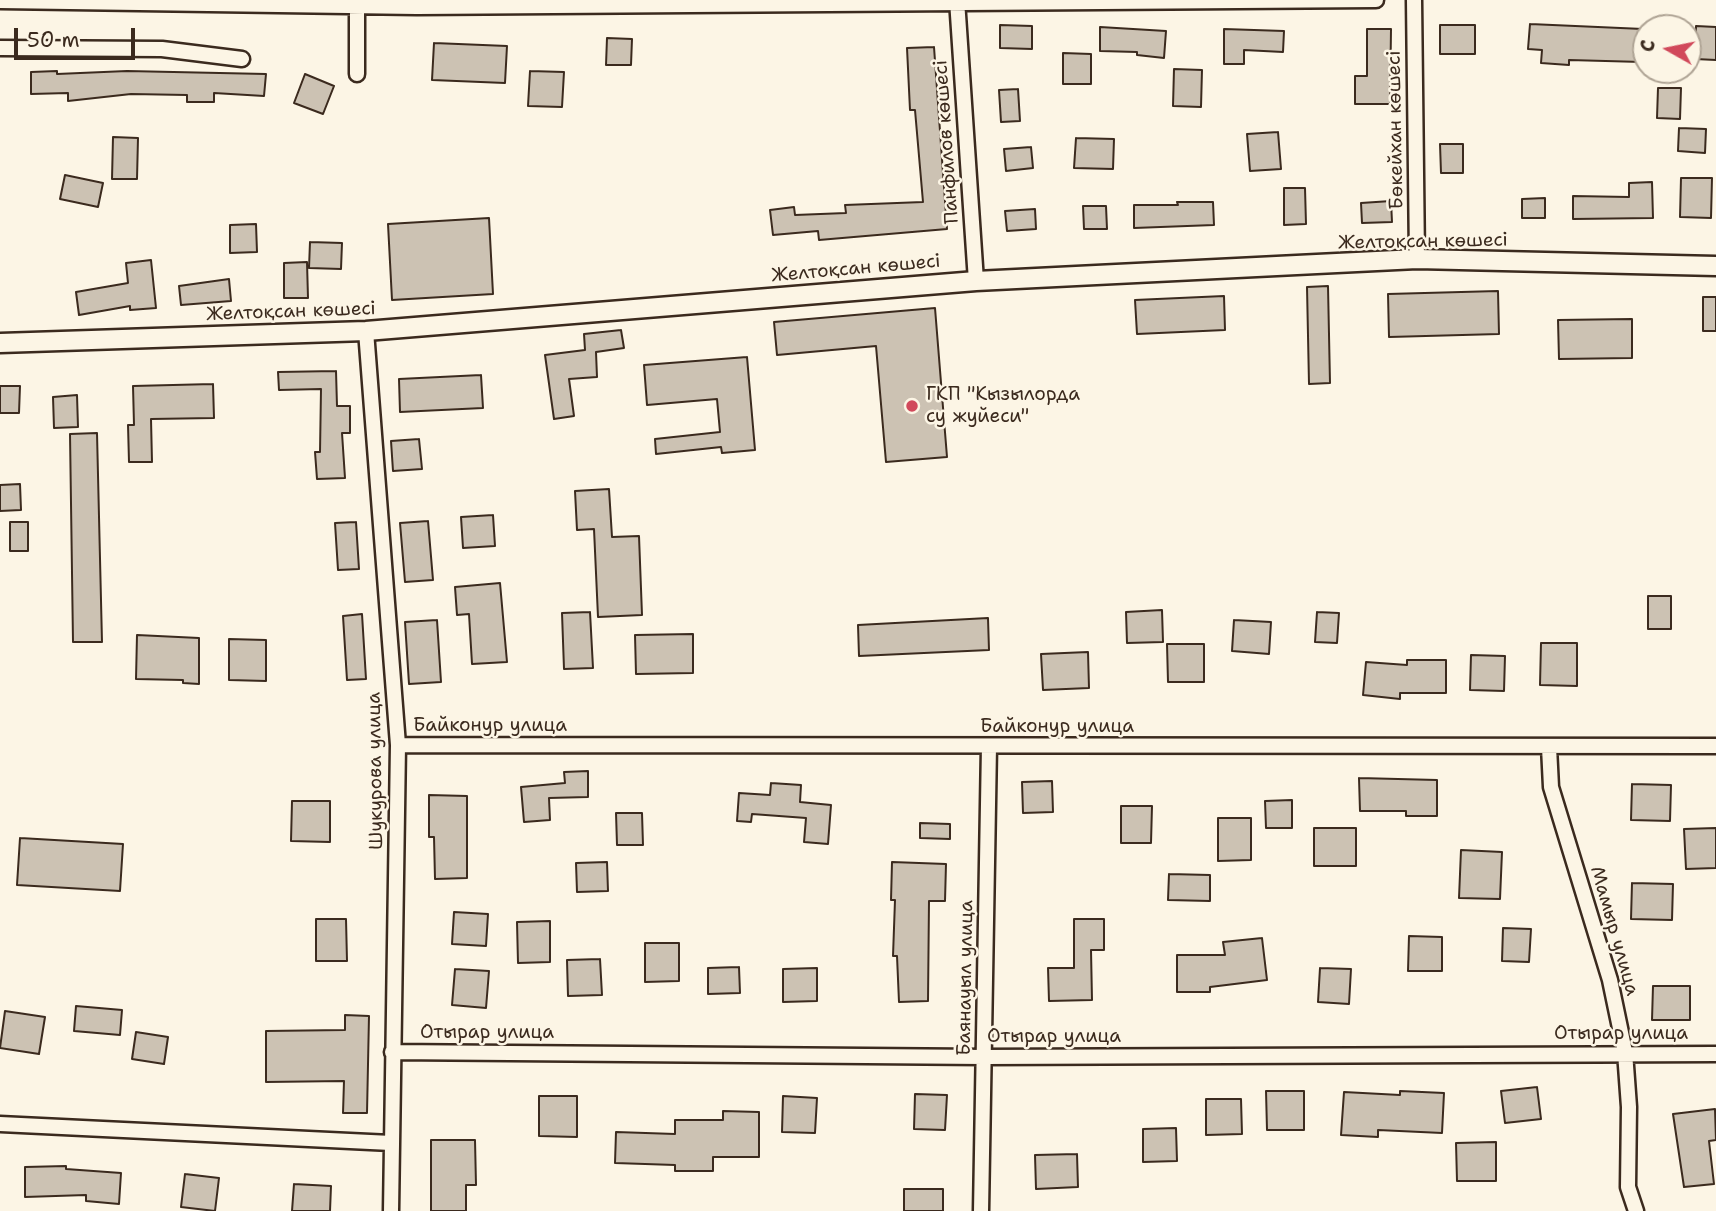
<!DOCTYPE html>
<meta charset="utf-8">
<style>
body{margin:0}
#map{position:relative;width:1716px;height:1211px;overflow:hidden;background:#fcf5e5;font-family:"Shantell Sans",sans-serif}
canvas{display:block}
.north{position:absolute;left:1632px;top:14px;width:70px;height:70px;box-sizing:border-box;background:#fcf5e5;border:2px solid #afa495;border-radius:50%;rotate:279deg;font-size:19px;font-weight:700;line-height:28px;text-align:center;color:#3b2a1e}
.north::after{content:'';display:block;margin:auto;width:24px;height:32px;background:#d1495b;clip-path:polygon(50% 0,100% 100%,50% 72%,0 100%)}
.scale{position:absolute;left:14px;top:28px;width:121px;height:32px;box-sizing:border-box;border:4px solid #3b2a1e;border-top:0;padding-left:9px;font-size:21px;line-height:24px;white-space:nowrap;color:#3b2a1e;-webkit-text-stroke:5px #fcf5e5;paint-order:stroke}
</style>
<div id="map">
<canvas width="1716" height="1211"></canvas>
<div class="north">С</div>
<div class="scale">50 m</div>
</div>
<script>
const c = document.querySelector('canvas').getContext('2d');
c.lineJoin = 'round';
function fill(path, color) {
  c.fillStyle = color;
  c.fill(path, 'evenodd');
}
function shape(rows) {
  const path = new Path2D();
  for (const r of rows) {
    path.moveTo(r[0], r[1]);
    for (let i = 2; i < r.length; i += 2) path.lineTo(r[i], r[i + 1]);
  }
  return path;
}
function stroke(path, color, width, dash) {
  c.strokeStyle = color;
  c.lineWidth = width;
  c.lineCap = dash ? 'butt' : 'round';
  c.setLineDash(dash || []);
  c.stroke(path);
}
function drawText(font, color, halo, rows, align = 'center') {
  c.font = font + ' "Shantell Sans",sans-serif';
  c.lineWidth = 5;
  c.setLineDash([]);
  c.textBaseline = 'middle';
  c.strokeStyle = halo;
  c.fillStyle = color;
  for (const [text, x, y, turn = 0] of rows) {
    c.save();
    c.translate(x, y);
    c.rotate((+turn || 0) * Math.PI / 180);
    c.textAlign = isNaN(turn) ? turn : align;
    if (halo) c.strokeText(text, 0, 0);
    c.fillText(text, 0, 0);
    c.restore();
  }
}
const building = shape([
 [1530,24,1643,29,1642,62,1569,60,1569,65,1541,63,1542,50,1528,49,1530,24],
 [1000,25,1032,26,1032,49,1000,48,1000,25],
 [1440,25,1475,25,1475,54,1440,54,1440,25],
 [1696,26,1716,27,1716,60,1695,59,1696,26],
 [1100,27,1166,31,1164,58,1137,55,1137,52,1100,51,1100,27],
 [1224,29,1284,31,1283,52,1244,50,1244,64,1224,64,1224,29],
 [1367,29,1391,29,1390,104,1355,104,1355,76,1367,76,1367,29],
 [607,38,632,39,631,65,606,65,607,38],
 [434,43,507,46,505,83,432,80,434,43],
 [934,47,947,229,819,240,818,231,773,235,770,210,794,207,795,215,846,213,845,205,923,202,915,110,910,110,907,48,934,47],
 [1063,53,1091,54,1091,84,1063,84,1063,53],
 [1174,69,1202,70,1201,107,1173,106,1174,69],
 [57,71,57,74,127,71,266,74,264,96,214,93,214,102,187,102,187,95,131,94,68,101,68,93,31,94,31,72,57,71],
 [530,71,564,72,562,107,528,106,530,71],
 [305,74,334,86,323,114,294,103,305,74],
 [1658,88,1681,88,1680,119,1657,118,1658,88],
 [1018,89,1020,121,1001,122,999,90,1018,89],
 [1679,128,1706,129,1705,153,1678,151,1679,128],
 [1278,132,1281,169,1250,171,1247,134,1278,132],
 [113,137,138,138,137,179,112,179,113,137],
 [1076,138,1114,139,1113,169,1074,168,1076,138],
 [1440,144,1463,144,1463,173,1441,173,1440,144],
 [1031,147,1033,168,1006,171,1004,149,1031,147],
 [65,175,103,183,98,207,60,199,65,175],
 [1681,178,1712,178,1711,218,1680,217,1681,178],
 [1652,182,1653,218,1573,219,1573,196,1629,197,1629,183,1652,182],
 [1284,188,1305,188,1306,224,1284,225,1284,188],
 [1545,198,1545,218,1522,218,1522,199,1545,198],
 [1391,201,1392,222,1362,223,1361,203,1391,201],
 [1177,202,1213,202,1214,225,1134,228,1134,205,1178,205,1177,202],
 [1083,206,1106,206,1107,229,1084,229,1083,206],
 [1035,209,1036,229,1007,231,1005,211,1035,209],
 [489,218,493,294,392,300,388,224,489,218],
 [256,224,257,252,230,253,230,225,256,224],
 [310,242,342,243,341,269,309,268,310,242],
 [151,260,156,308,130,310,130,306,79,315,76,292,128,283,126,263,151,260],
 [307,262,308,298,284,298,284,263,307,262],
 [229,279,231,301,181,305,179,286,229,279],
 [1328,286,1330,383,1309,384,1307,287,1328,286],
 [1498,291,1499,334,1389,337,1388,294,1498,291],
 [1224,296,1225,330,1137,334,1135,300,1224,296],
 [1703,297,1716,297,1716,331,1703,331,1703,297],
 [935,308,947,457,886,462,876,346,777,355,774,322,935,308],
 [1632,319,1632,358,1559,359,1558,320,1632,319],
 [621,330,624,348,596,352,597,377,569,379,574,416,554,419,545,355,585,350,584,334,621,330],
 [747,357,755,450,722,453,721,447,656,454,655,439,720,432,717,399,647,405,644,365,747,357],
 [336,371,337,406,350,406,350,433,342,433,345,478,317,479,315,452,320,452,321,389,279,390,278,372,336,371],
 [481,375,483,408,400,412,399,379,481,375],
 [213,384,214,418,151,419,152,462,129,462,128,425,134,425,133,386,213,384],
 [0,386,20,386,19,413,0,413,0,386],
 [77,395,78,427,54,428,53,397,77,395],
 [97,433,102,642,73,642,70,434,97,433],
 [419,439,422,469,393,471,391,441,419,439],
 [20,484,21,510,0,511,0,485,20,484],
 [609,489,612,537,639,536,642,615,598,617,594,529,577,530,575,491,609,489],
 [493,515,495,546,463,548,461,517,493,515],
 [428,521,433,580,405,582,400,523,428,521],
 [10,522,28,522,28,551,10,551,10,522],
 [356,522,359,569,338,570,335,523,356,522],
 [500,583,507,662,472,664,469,614,457,615,455,587,500,583],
 [1648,596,1671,596,1671,629,1648,629,1648,596],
 [1162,610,1163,642,1127,643,1126,612,1162,610],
 [590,612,593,668,564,669,562,613,590,612],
 [1317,612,1339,613,1337,643,1315,642,1317,612],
 [362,614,366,679,347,680,343,616,362,614],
 [988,618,989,650,859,656,858,625,988,618],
 [437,620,441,682,409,684,405,622,437,620],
 [1234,620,1271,622,1269,654,1232,651,1234,620],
 [693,634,693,673,636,674,635,635,693,634],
 [137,635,199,638,199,684,183,683,183,680,136,679,137,635],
 [229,639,266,640,266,681,229,680,229,639],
 [1541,643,1577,643,1577,686,1540,685,1541,643],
 [1167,644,1204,644,1204,682,1168,682,1167,644],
 [1088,652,1089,688,1043,690,1041,654,1088,652],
 [1471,655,1505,656,1504,691,1470,690,1471,655],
 [1407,660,1446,660,1446,693,1400,693,1400,699,1363,695,1366,662,1407,665,1407,660],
 [588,771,588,797,549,798,550,820,524,822,521,787,565,783,564,772,588,771],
 [1359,778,1437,780,1437,816,1406,816,1406,811,1360,811,1359,778],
 [1052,781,1053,812,1023,813,1022,782,1052,781],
 [771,783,801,785,800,802,831,805,828,844,804,842,806,818,752,814,751,822,737,821,739,793,770,795,771,783],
 [1632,784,1671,785,1670,821,1631,820,1632,784],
 [429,795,467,796,467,878,435,879,434,837,429,837,429,795],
 [1292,800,1292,828,1266,828,1265,801,1292,800],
 [292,801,330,801,330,842,291,841,292,801],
 [1121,806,1152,806,1151,843,1121,843,1121,806],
 [616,813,642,813,643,845,617,845,616,813],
 [1218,818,1251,818,1251,860,1218,861,1218,818],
 [920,823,950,824,950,839,920,838,920,823],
 [1314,828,1356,828,1356,866,1314,866,1314,828],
 [1716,828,1716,868,1686,869,1684,829,1716,828],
 [20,838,123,844,120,891,17,885,20,838],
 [1461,850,1502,852,1500,899,1459,898,1461,850],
 [607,862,608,891,577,892,576,863,607,862],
 [892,862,946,864,945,901,929,901,928,1001,899,1002,897,956,893,956,895,900,891,900,892,862],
 [1169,874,1210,875,1210,901,1168,900,1169,874],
 [1632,883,1673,884,1672,920,1631,919,1632,883],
 [454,912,488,914,486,946,452,944,454,912],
 [316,919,346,919,347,961,316,961,316,919],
 [1074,919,1104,919,1104,950,1091,950,1092,1000,1049,1001,1048,968,1074,968,1074,919],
 [550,921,550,962,518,963,517,922,550,921],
 [1503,928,1531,929,1529,962,1502,961,1503,928],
 [1409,936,1442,937,1442,971,1408,971,1409,936],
 [1262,938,1267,980,1210,987,1210,992,1177,992,1177,955,1225,955,1223,942,1262,938],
 [645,943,679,943,679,981,645,982,645,943],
 [600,959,602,995,568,996,567,960,600,959],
 [739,967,740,993,708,994,708,968,739,967],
 [817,968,817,1001,783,1002,783,969,817,968],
 [1320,968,1351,969,1349,1004,1318,1002,1320,968],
 [455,969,489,971,486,1008,452,1005,455,969],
 [1653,986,1690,986,1690,1020,1652,1020,1653,986],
 [76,1006,122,1010,120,1035,74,1031,76,1006],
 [5,1011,45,1017,39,1054,0,1048,5,1011],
 [345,1015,369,1016,367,1113,343,1113,344,1081,266,1082,266,1031,345,1030,345,1015],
 [136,1032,168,1037,164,1064,132,1059,136,1032],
 [1537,1087,1541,1119,1505,1123,1501,1091,1537,1087],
 [1266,1091,1304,1091,1304,1130,1267,1130,1266,1091],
 [1400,1091,1444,1093,1442,1133,1378,1130,1378,1137,1341,1135,1344,1092,1400,1095,1400,1091],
 [915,1094,947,1095,945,1130,914,1129,915,1094],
 [539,1096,577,1096,577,1137,539,1136,539,1096],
 [783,1096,817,1098,815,1133,782,1132,783,1096],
 [1206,1099,1241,1099,1242,1134,1206,1135,1206,1099],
 [1715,1109,1716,1140,1709,1141,1714,1184,1684,1187,1673,1114,1715,1109],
 [723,1111,759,1112,759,1157,713,1157,713,1171,675,1171,675,1165,615,1163,616,1132,675,1134,675,1120,723,1120,723,1111],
 [1176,1128,1177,1161,1143,1162,1143,1129,1176,1128],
 [431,1140,475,1140,476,1185,466,1185,466,1211,431,1211,431,1140],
 [1496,1142,1496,1181,1457,1181,1456,1143,1496,1142],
 [1077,1154,1078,1187,1036,1189,1035,1155,1077,1154],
 [66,1166,66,1169,121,1173,119,1204,86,1201,86,1195,25,1197,25,1167,66,1166],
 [185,1174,219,1178,215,1211,181,1207,185,1174],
 [294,1184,331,1186,330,1211,292,1211,294,1184],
 [904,1189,943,1189,943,1211,904,1211,904,1189]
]);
fill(building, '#ccc2b3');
stroke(building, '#3b2a1e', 2);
const minor = shape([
 [357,0,357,74],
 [957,0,976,281],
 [1414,0,1417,259],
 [0,1,417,7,1376,0],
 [0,48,162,49,242,59],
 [366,331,398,745,391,1211],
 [398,745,1716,746],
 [1549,747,1551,787,1610,980,1625,1052,1629,1107,1628,1187,1636,1211],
 [392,1052,984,1057,1716,1054],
 [0,1124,391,1143],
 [981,1211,989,746]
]);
const tertiary = shape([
 [0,343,366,331,976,281,1417,259,1716,266]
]);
stroke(minor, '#3b2a1e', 19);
stroke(tertiary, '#3b2a1e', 23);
stroke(minor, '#fcf5e5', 14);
stroke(tertiary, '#fcf5e5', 18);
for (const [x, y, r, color] of [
 [912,406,7,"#d1495b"]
]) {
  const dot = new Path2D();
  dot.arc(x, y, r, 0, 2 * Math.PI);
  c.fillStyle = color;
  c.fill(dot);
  stroke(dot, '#fcf5e5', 2.5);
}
drawText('19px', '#3b2a1e', '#fcf5e5', [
 ["Бөкейхан көшесі",1396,130,-91],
 ["Панфилов көшесі",947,142,-94],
 ["Желтоқсан көшесі",1423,242,-1],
 ["Желтоқсан көшесі",856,269,-5],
 ["Желтоқсан көшесі",291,312,-2],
 ["Байконур улица",490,726],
 ["Байконур улица",1057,727],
 ["Шукурова улица",376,771,-91],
 ["Мамыр улица",1614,931,74],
 ["Баянауыл улица",966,978,-89],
 ["Отырар улица",487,1033],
 ["Отырар улица",1621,1034],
 ["Отырар улица",1054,1037]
]);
drawText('19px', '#3b2a1e', '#fcf5e5', [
 ["ГКП \"Кызылорда",926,395],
 ["су жуйеси\"",926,417]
], 'left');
</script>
